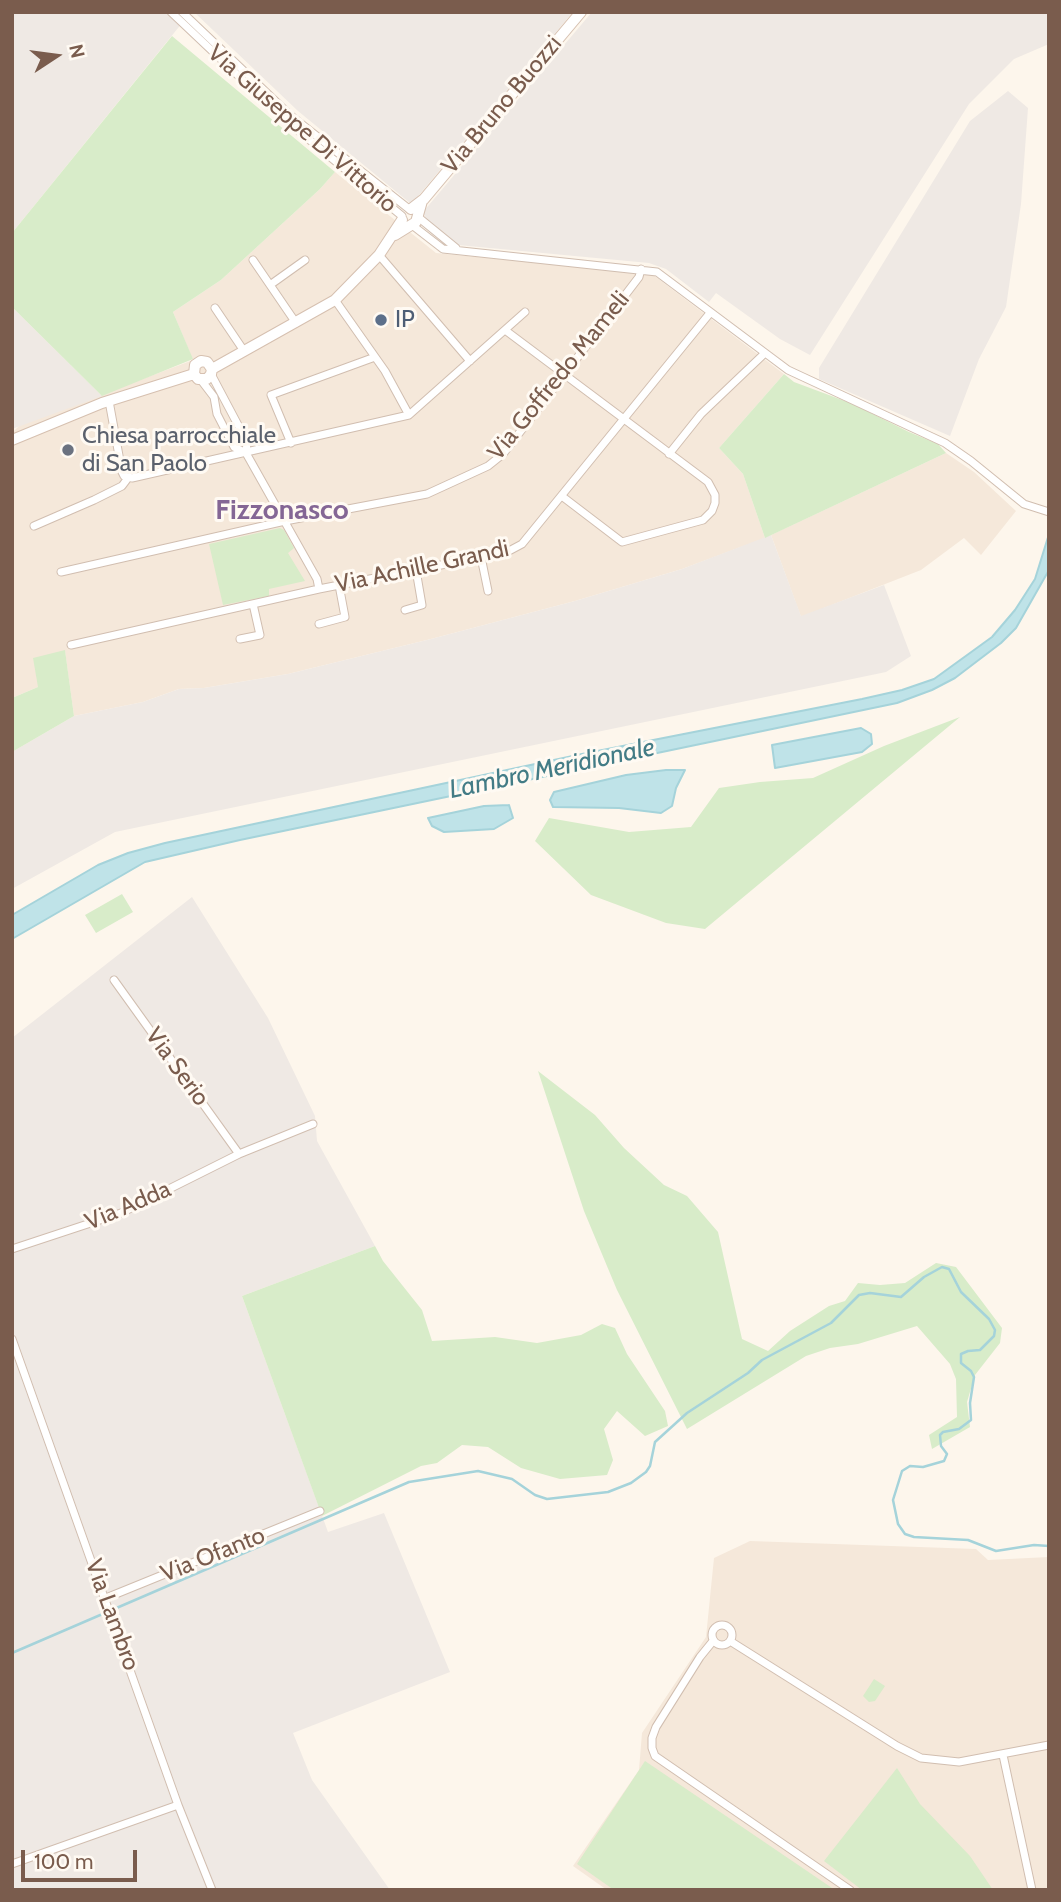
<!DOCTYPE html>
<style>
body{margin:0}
#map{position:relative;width:1061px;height:1902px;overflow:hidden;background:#fdf6ec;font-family:Cabin,sans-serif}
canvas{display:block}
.frame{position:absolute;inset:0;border:14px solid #7a5c4d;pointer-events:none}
.north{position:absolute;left:21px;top:21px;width:70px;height:70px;-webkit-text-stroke:5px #fffaf3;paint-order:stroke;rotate:77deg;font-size:19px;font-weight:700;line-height:28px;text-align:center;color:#7a5c4d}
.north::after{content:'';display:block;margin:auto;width:24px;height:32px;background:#7a5c4d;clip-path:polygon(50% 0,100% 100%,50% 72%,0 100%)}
.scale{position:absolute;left:21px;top:1850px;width:116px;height:32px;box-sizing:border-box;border:4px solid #7a5c4d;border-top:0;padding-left:9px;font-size:21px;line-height:24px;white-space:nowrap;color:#7a5c4d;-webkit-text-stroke:5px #fffaf3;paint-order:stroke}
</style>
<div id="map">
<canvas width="1061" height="1902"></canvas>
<div class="frame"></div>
<div class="north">N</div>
<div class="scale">100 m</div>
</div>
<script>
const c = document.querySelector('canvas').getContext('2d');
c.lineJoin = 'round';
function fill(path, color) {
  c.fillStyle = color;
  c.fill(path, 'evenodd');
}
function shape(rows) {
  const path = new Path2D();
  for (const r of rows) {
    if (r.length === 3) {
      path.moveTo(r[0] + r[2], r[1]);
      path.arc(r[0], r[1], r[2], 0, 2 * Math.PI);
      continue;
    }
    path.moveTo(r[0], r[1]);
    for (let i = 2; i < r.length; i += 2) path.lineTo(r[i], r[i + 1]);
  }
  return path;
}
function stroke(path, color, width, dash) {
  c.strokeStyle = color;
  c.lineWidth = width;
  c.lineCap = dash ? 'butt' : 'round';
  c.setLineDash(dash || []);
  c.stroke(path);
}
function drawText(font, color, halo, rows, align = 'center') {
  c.font = font + ' Cabin,sans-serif';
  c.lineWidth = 6;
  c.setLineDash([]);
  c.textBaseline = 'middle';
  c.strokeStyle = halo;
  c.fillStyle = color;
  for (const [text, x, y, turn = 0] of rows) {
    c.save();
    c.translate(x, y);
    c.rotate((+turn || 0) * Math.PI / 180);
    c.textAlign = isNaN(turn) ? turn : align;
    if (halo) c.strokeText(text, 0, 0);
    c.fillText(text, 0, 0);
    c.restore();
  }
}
fill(shape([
 [335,172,436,253,652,274,784,374,719,448,743,474,765,538,682,569,575,601,431,639,288,674,204,688,179,689,143,702,74,716,65,651,38,687,12,698,12,433,20,425,193,360,173,312,221,280,320,189],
 [946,453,974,472,1016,511,981,555,964,538,921,570,801,617,771,535],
 [750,1541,976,1549,988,1560,1049,1557,1049,1890,607,1890,573,1866,639,1770,642,1733,706,1637,714,1558]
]), '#f5e8da');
fill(shape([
 [12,12,191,12,12,233],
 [194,12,573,12,414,201,410,203,298,111],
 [592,12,1049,12,1049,44,1014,59,969,104,810,355,780,339,716,293,709,302,666,269,649,263,458,245,426,219,423,212],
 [1008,91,1028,108,1021,204,1006,307,979,359,950,436,819,379,819,368,970,121],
 [12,307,102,396,12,429],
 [771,535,801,616,884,585,911,656,886,672,115,832,12,889,12,752,74,716,143,702,179,689,204,688,288,674,431,639,575,601,682,569],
 [192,897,268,1018,315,1116,317,1141,375,1246,242,1296,328,1532,384,1513,450,1672,293,1733,312,1780,390,1890,12,1890,12,1038]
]), '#efe9e4');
fill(shape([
 [172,36,335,172,320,189,221,280,173,312,193,359,102,396,12,307,12,233],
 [784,374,794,382,853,404,909,432,938,444,946,453,765,538,743,474,719,448],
 [280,528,284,530,294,548,288,553,305,581,269,589,269,596,223,605,209,544],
 [65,650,74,716,12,752,12,698,38,687,33,658],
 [960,717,705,929,666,923,591,895,535,841,549,818,629,832,691,827,719,788,760,782,813,778,884,746],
 [122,894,133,912,96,933,85,915],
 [538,1071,595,1115,624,1148,664,1185,687,1196,718,1232,742,1339,768,1351,790,1331,829,1306,845,1301,858,1283,880,1285,905,1283,936,1263,956,1267,1002,1328,1000,1343,975,1375,967,1402,970,1427,932,1449,929,1435,957,1417,956,1379,950,1364,917,1326,858,1344,830,1348,806,1356,687,1429,617,1290,584,1211],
 [375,1246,383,1261,422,1310,432,1341,495,1337,537,1343,581,1335,602,1324,615,1328,627,1354,665,1411,668,1426,645,1436,617,1411,604,1429,613,1460,607,1475,560,1479,521,1468,488,1447,462,1445,437,1463,421,1466,322,1516,242,1296],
 [874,1679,885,1686,875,1701,869,1702,863,1696],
 [645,1761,835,1890,614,1890,577,1864],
 [897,1768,920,1804,970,1856,993,1890,862,1890,824,1861]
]), '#d8ecc9');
const water = shape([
 [1049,534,1049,570,1016,628,1001,643,955,678,932,690,897,703,240,840,145,862,12,939,12,915,98,865,128,853,165,843,582,754,862,699,902,690,934,679,992,637,1015,610,1035,579,1049,534],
 [861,728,871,734,872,744,862,752,775,768,772,745,861,728],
 [666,770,685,770,676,788,672,806,661,813,619,808,553,807,550,800,554,792,626,775,666,770],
 [509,805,513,818,494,829,444,832,432,826,428,818,484,806,509,805]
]);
fill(water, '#bfe3e8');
stroke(water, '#a5d3da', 2);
stroke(shape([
 [12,1653,409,1482,478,1471,512,1479,535,1495,547,1499,608,1492,631,1483,646,1472,650,1466,655,1442,687,1413,748,1373,762,1360,831,1323,859,1295,870,1293,901,1297,924,1277,942,1267,949,1269,961,1292,989,1319,995,1330,994,1336,980,1350,968,1351,961,1354,961,1363,971,1371,974,1377,970,1403,971,1420,959,1429,943,1432,940,1435,941,1446,947,1454,944,1461,923,1467,910,1466,902,1471,893,1500,898,1524,905,1534,914,1537,968,1540,996,1551,1034,1545,1049,1546]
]), '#a5d3da', 2.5);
const minor = shape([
 [171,12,283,118,402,216],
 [182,12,290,115,409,209],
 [418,217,456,248],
 [412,225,443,249,657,272,788,370,945,443,971,461,1024,504,1049,512],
 [379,255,470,361],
 [253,260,296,323],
 [270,285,305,260],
 [335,300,385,371,409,415],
 [215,308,244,351],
 [505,330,708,482,715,495,715,503,712,511,703,520,622,542,563,497],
 [201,380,214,397,217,414,234,447,246,453,247,442,211,374],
 [109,401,122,472,124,476,132,478,409,415,525,312],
 [291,443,271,395,375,357],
 [246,453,317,579,319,589],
 [669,454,701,414,765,353],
 [34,526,94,500,122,486,128,478],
 [481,557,488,591],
 [61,572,285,521,427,494,488,466,503,454,564,375,639,277,641,269],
 [405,610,422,605,416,570],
 [319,624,345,617,339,585],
 [240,639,260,635,253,604],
 [71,645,319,589,507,552,522,544,710,313],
 [114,980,239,1154],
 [12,1249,121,1213,239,1154,313,1124],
 [12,1339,178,1805,212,1890],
 [106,1598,320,1511],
 [722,1635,10],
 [713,1641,700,1657,656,1727,652,1738,652,1748,655,1756,850,1890],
 [730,1641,897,1746,921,1758,959,1762,1049,1745],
 [1003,1755,1032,1890],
 [12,1864,178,1805]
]);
const secondary = shape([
 [411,209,424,199,581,12],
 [395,235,416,222,422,201],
 [194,374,198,379,207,379,211,374,212,369,335,300,379,255,402,220],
 [194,374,195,365,201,361,207,362,212,369],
 [12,440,102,403,194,374]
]);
stroke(minor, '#d1beb0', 9);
stroke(secondary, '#d6c0b0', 12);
stroke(minor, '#fff', 7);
stroke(secondary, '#fff', 10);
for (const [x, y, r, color] of [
 [381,320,7,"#5c6f8a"],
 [68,450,7,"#6b7280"]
]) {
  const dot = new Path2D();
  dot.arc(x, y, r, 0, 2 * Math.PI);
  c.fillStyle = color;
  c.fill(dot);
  stroke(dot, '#fffaf3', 2.5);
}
drawText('24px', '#7a5c4d', '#fffaf3', [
 ["Via Bruno Buozzi",502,105,-50],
 ["Via Giuseppe Di Vittorio",302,129,41],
 ["Via Goffredo Mameli",559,376,-51],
 ["Via Achille Grandi",422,567,-12],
 ["Via Serio",177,1067,54],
 ["Via Adda",128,1206,-23],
 ["Via Ofanto",213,1555,-22],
 ["Via Lambro",112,1615,70]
]);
drawText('24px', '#4e5e75', '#fffaf3', [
 ["IP",395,320]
], 'left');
drawText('24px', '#5b616d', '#fffaf3', [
 ["Chiesa parrocchiale",82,436],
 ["di San Paolo",82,464]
], 'left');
drawText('italic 26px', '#437c86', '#fffaf3', [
 ["Lambro Meridionale",552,769,-12]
]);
drawText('bold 28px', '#846695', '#fffaf3', [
 ["Fizzonasco",282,511]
]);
</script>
